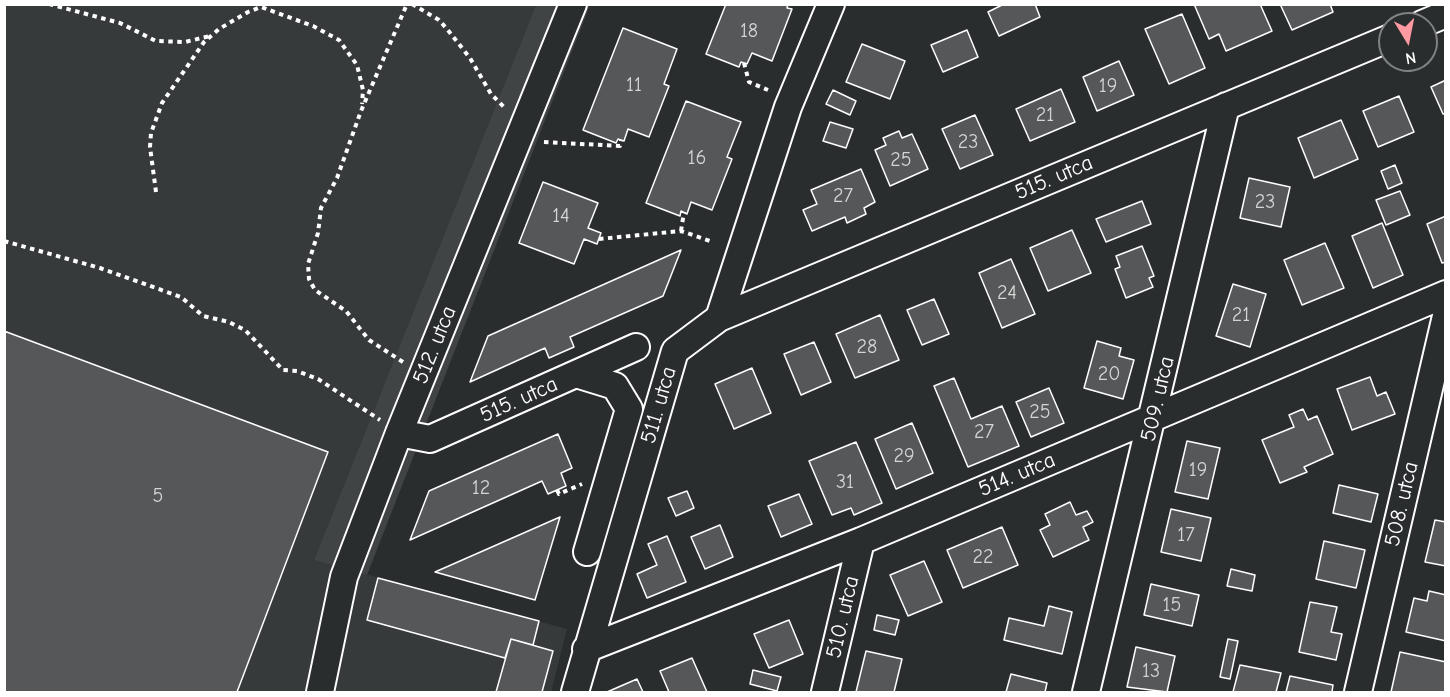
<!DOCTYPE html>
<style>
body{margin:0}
#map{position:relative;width:1450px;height:697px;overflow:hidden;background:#2a2d2e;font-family:"Comic Neue",sans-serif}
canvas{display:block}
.frame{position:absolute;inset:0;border:6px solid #fff;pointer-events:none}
.north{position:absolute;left:1378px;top:12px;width:60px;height:60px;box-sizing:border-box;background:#2a2d2e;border:2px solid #7f8182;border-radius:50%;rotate:170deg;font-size:16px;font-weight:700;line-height:24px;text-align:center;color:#fff}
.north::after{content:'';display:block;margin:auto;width:21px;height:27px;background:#ff9aa2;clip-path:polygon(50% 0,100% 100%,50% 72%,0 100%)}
</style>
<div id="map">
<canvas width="1450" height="697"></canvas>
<div class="frame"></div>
<div class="north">N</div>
</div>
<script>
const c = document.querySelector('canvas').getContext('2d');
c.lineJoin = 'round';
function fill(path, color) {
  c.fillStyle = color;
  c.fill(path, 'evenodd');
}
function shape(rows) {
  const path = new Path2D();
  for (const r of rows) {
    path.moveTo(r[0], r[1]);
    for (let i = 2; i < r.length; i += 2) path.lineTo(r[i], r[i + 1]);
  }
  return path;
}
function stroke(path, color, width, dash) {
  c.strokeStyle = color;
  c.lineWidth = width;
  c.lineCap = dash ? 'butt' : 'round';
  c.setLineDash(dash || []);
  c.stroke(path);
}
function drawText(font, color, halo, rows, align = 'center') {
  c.font = font + ' "Comic Neue",sans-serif';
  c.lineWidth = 6;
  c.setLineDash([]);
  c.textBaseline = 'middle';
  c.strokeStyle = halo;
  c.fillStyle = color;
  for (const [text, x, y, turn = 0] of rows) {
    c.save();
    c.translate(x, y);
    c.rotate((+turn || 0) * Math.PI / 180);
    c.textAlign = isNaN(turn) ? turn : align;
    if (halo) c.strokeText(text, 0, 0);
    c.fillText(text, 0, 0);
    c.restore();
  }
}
fill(shape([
 [4,5,536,5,314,560,567,629,551,692,5,692]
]), '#373a3b');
fill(shape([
 [536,5,590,5,367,575,314,560]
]), '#414445');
const building = shape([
 [726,4,788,4,787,8,792,9,772,61,752,53,747,64,741,62,739,67,706,54,726,4],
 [1004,4,1035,4,1040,17,999,36,988,12,1004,4],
 [1194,4,1260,4,1272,31,1226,51,1219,34,1209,39,1194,4],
 [1280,4,1330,4,1333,12,1292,30,1280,4],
 [1182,14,1205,68,1169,84,1145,29,1182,14],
 [623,28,677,49,664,84,669,86,649,137,628,129,624,141,618,139,616,143,583,130,623,28],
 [967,30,978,57,943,72,931,45,967,30],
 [862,44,905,61,890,99,846,82,862,44],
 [1119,61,1134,95,1097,111,1083,77,1119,61],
 [1446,80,1446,113,1443,114,1431,87,1446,80],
 [1061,89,1075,122,1030,141,1016,109,1061,89],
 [833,90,856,101,850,115,826,104,833,90],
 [1399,96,1414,132,1378,147,1363,111,1399,96],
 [686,101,741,122,727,157,732,159,712,210,691,202,687,214,681,211,680,216,646,203,686,101],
 [975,115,993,155,960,169,942,129,975,115],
 [1341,120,1358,159,1314,178,1298,138,1341,120],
 [830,122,853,129,846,148,823,141,830,122],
 [899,131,902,138,912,134,928,169,890,186,875,150,886,145,883,138,899,131],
 [1395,165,1402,183,1388,189,1381,171,1395,165],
 [861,169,875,202,864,208,866,214,847,223,845,217,812,231,803,210,817,204,811,190,861,169],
 [1249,178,1290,187,1281,227,1240,218,1249,178],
 [543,182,598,203,588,228,601,233,597,244,584,239,574,264,519,243,543,182],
 [1400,191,1410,215,1386,225,1376,200,1400,191],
 [1142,201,1151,224,1106,242,1096,219,1142,201],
 [1446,216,1446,262,1442,263,1427,224,1446,216],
 [1382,223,1403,275,1373,288,1352,236,1382,223],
 [1072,230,1091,273,1048,291,1030,248,1072,230],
 [1325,243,1344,288,1302,305,1284,260,1325,243],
 [1142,246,1154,276,1149,278,1153,287,1126,298,1115,269,1120,267,1116,256,1142,246],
 [681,250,663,296,570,337,574,347,549,358,545,348,470,382,488,336,681,250],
 [1011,259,1035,314,1002,328,979,273,1011,259],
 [1233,284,1266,294,1250,347,1216,336,1233,284],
 [934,299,949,334,922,345,907,310,934,299],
 [880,315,899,360,855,378,836,334,880,315],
 [4,331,328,452,237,692,4,692,4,331],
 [1097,341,1121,348,1119,356,1134,360,1123,399,1084,388,1097,341],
 [814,342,831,382,801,395,784,354,814,342],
 [752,368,771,413,734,429,715,384,752,368],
 [1370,377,1377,396,1386,392,1395,414,1352,430,1337,389,1370,377],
 [954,378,971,419,1002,406,1019,446,968,467,934,386,954,378],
 [1049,388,1064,423,1031,437,1016,402,1049,388],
 [1303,409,1308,420,1317,416,1333,454,1304,467,1307,472,1280,483,1262,440,1294,427,1289,415,1303,409],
 [912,423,933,473,896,489,875,439,912,423],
 [558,434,572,468,561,473,566,486,548,494,542,481,410,540,429,491,558,434],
 [1187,441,1220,448,1208,499,1175,492,1187,441],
 [856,442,882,503,854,515,851,508,832,515,809,461,856,442],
 [1339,485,1378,494,1371,522,1333,513,1339,485],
 [687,491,694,508,676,516,668,498,687,491],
 [799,494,812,524,781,537,768,506,799,494],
 [1070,502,1076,515,1087,511,1093,522,1083,527,1089,540,1053,557,1040,530,1050,525,1045,514,1070,502],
 [1171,509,1211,518,1201,561,1161,552,1171,509],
 [560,517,535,600,435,572,560,517],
 [1435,520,1446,522,1446,566,1425,562,1435,520],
 [720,525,733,557,705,569,691,537,720,525],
 [1002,527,1018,565,963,588,947,550,1002,527],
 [667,536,686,582,647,598,637,574,657,565,648,544,667,536],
 [1324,541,1365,550,1356,588,1316,579,1324,541],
 [924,561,942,602,908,616,890,575,924,561],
 [1231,569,1255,575,1252,591,1227,586,1231,569],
 [378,578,539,621,533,645,511,639,505,658,367,620,378,578],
 [1151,584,1199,595,1192,626,1144,615,1151,584],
 [1429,591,1446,595,1446,641,1406,632,1414,598,1427,601,1429,591],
 [1310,602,1337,607,1331,632,1342,634,1336,660,1299,652,1310,602],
 [1049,606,1072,612,1062,654,1004,640,1009,618,1044,626,1049,606],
 [877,615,899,620,895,635,874,630,877,615],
 [789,620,803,654,769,668,754,634,789,620],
 [511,639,553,651,542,692,496,692,511,639],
 [1228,639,1238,641,1230,679,1220,677,1228,639],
 [1136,647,1175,656,1167,692,1127,687,1136,647],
 [866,651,902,659,894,692,856,692,866,651],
 [1400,652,1446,662,1446,692,1391,692,1400,652],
 [692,658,707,692,669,692,660,671,692,658],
 [1240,665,1281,673,1276,692,1233,692,1240,665],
 [753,670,781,677,777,691,750,684,753,670],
 [1011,674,1047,683,1045,692,1006,692,1011,674],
 [1290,676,1333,685,1332,692,1286,692,1290,676],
 [637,679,643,692,607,692,637,679]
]);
fill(building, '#555758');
stroke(building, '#fff', 1.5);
const minor = shape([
 [1422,24,1446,14],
 [719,318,1390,38],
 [576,374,615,386,629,409,587,552],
 [399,433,430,439,636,347],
 [586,649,861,541,1446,294],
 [320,692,344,577,399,433,573,4],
 [575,692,675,351,719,318,788,107,831,4],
 [825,692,861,541],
 [1086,692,1226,106],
 [1358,692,1446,316]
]);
stroke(minor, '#fff', 30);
stroke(shape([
 [49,4,120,23,156,41,185,42,210,36],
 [412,4,439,20,447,29,470,58,491,94,506,109],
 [744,63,749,82,768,90],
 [544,142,620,146,621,140],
 [156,192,150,147,151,133,162,103,204,42,219,29,248,12,261,7,313,26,339,40,357,65,363,90,362,104],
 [681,231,684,212],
 [599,239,681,231,713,242],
 [4,241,100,268,181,297,203,316,229,322,245,330,283,370,297,371,318,379,380,420],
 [403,362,369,340,346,311,315,290,309,279,308,264,318,233,321,208,337,178,361,111,407,4],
 [557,490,559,494,582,484]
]), '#fff', 4, [4.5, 4.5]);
stroke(minor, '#2a2d2e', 26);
drawText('20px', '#d4d5d5', null, [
 ["18",749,31],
 ["11",634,85],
 ["19",1108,86],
 ["21",1045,115],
 ["23",968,142],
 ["16",697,158],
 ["25",901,160],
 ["27",843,196],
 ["23",1265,202],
 ["14",561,216],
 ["24",1007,293],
 ["21",1241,315],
 ["28",867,347],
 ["20",1109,374],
 ["25",1040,412],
 ["27",984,432],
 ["29",904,456],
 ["19",1198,470],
 ["31",845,482],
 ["12",481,488],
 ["5",158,496],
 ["17",1186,535],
 ["22",983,557],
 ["15",1172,605],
 ["13",1151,671]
]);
drawText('22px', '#fff', '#2a2d2e', [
 ["515. utca",1054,178,-23],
 ["512. utca",435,345,-68],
 ["509. utca",1158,399,-77],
 ["515. utca",519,400,-24],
 ["511. utca",659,405,-74],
 ["514. utca",1017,475,-23],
 ["508. utca",1402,504,-77],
 ["510. utca",843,617,-77]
]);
</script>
